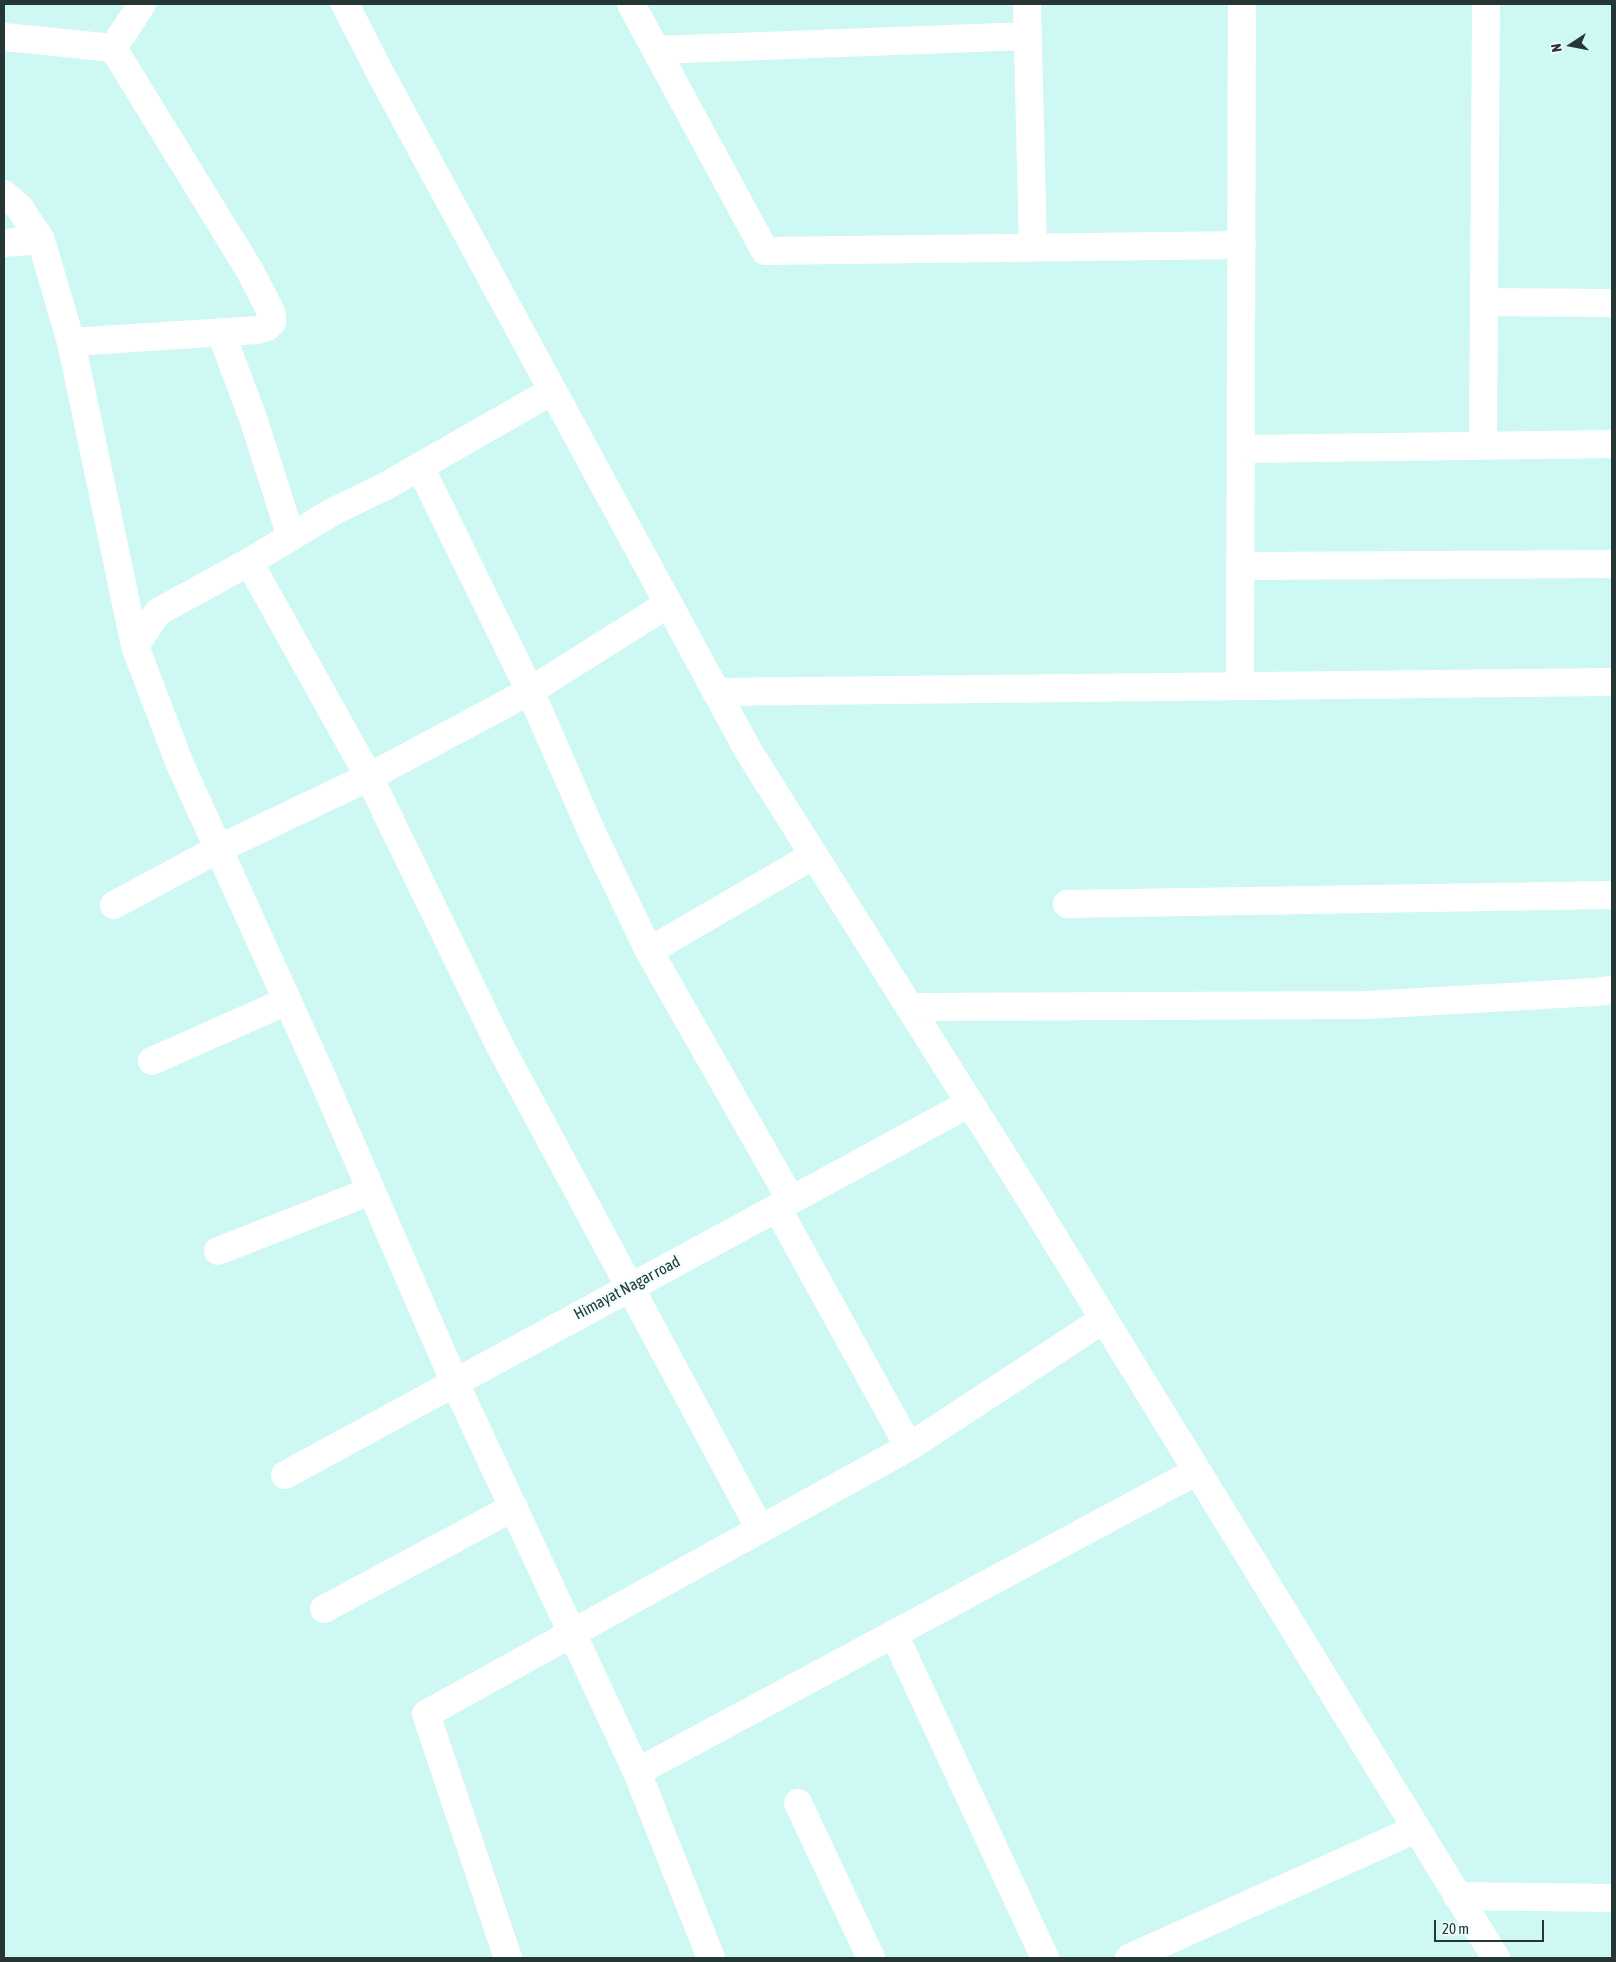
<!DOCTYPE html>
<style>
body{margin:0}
#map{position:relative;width:1616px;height:1962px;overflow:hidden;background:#cdf8f3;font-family:"Asap Condensed",sans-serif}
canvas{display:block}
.frame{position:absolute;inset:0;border:5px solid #263635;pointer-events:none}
.north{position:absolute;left:1546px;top:20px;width:50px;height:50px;-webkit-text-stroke:4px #eefffd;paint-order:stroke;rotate:259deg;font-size:14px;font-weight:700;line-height:20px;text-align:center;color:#263635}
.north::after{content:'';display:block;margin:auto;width:18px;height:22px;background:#263635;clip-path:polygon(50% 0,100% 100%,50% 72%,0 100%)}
.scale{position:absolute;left:1434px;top:1920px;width:110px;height:22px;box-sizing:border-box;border:2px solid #263635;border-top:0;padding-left:6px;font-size:15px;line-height:18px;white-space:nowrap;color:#263635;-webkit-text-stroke:4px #eefffd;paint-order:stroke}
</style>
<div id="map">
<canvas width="1616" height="1962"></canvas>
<div class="frame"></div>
<div class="north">N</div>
<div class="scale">20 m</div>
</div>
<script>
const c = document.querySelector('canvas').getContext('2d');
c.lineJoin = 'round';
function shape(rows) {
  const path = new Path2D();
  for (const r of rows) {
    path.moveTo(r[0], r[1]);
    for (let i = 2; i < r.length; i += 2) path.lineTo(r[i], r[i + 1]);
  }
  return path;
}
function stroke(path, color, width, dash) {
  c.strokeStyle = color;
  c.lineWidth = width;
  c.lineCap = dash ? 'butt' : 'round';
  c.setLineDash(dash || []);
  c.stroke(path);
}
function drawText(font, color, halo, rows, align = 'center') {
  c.font = font + ' "Asap Condensed",sans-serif';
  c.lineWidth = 4.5;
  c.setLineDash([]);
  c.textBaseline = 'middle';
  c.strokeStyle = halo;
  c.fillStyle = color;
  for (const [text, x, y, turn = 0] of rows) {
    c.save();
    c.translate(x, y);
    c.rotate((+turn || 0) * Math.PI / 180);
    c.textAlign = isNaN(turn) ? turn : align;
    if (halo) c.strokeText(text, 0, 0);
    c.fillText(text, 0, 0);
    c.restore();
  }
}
stroke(shape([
 [345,4,378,69,749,752,1029,1197,1496,1958],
 [631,4,765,251,1242,245],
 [1027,4,1033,247],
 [4,37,113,48],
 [656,50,1028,36],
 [4,194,19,207,41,240,71,342,135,646],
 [4,243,41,240],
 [1484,302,1612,303],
 [221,333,254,421,291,537],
 [71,342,258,330,267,327,272,322,272,314,250,271,113,48,142,4],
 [552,391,384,487,334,511,249,562,369,777,500,1046,760,1529],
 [1483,445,1486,4],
 [1241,449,1612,444],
 [420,467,530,691,594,837,649,951,791,1200],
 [249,562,158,612,135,646,179,762,318,1068,455,1383,637,1772,711,1958],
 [1241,566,1612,564],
 [1240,686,1242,4],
 [716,692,1612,682],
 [1067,904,1612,895],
 [114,905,218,849,369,777,530,691,668,604],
 [649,951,814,855],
 [909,1007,1367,1005,1595,992,1612,990],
 [152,1061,287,1001],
 [777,1208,909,1447],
 [218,1251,371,1191],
 [285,1475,970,1103],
 [324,1609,514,1507],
 [894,1634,1045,1958],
 [637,1772,1197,1471],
 [798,1803,871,1958],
 [1457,1896,1612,1898],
 [508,1958,426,1714,909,1447,1104,1319],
 [1129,1958,1416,1829]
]), '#fff', 28);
drawText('16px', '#263635', '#eefffd', [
 ["Himayat Nagar road",627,1288,-28]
]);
</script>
